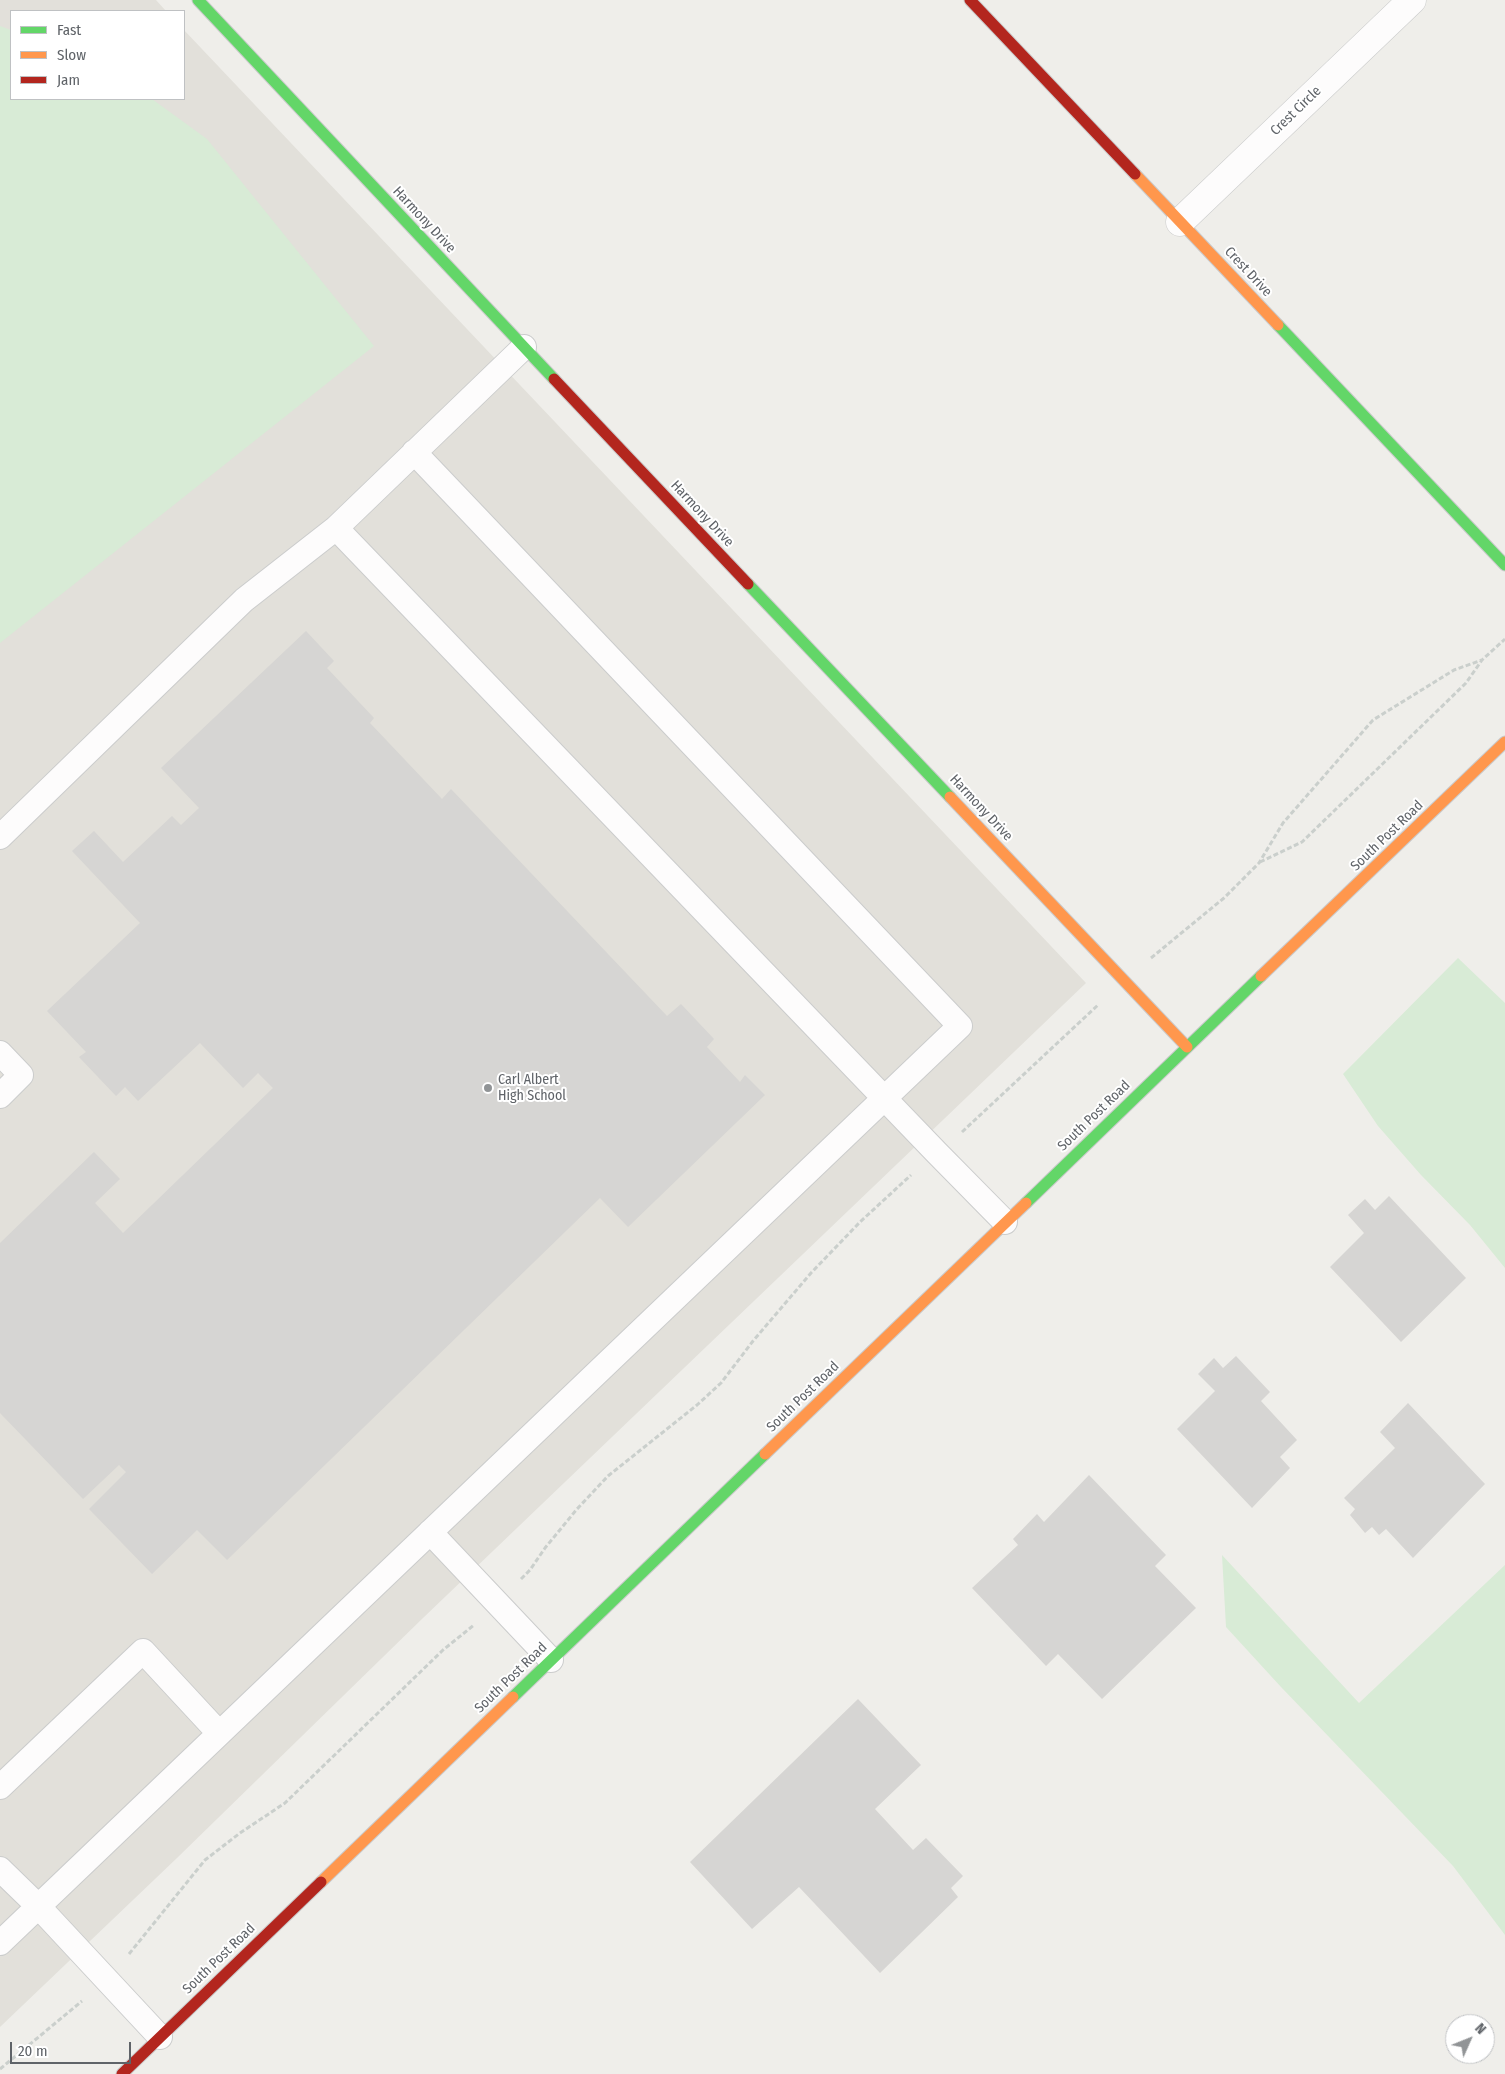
<!DOCTYPE html>
<style>
body{margin:0}
#map{position:relative;width:1505px;height:2074px;overflow:hidden;background:#efeeea;font-family:"Fira Sans Condensed",sans-serif}
canvas{display:block}
.legend{position:absolute;left:10px;top:10px;width:175px;height:90px;box-sizing:border-box;background:#fff;border:1px solid #bfc1c3;margin:0;padding:6px 9px;list-style:none;font-size:15px;color:#5f6368}
.legend li{display:flex;align-items:center;gap:10px;height:25px}
.legend b{width:25px;border:1px solid #bfc1c3}
.north{position:absolute;left:1445px;top:2014px;width:50px;height:50px;box-sizing:border-box;background:#fff;border:1px solid #bfc1c3;border-radius:50%;rotate:46deg;font-size:14px;font-weight:700;line-height:20px;text-align:center;color:#5f6368}
.north::after{content:'';display:block;margin:auto;width:18px;height:22px;background:#919496;clip-path:polygon(50% 0,100% 100%,50% 72%,0 100%)}
.scale{position:absolute;left:10px;top:2042px;width:121px;height:22px;box-sizing:border-box;border:2px solid #5f6368;border-top:0;padding-left:6px;font-size:15px;line-height:18px;white-space:nowrap;color:#5f6368;-webkit-text-stroke:4px #fff;paint-order:stroke}
</style>
<div id="map">
<canvas width="1505" height="2074"></canvas>
<ul class="legend">
<li><b style="height:6px;background:#63d668"></b>Fast</li>
<li><b style="height:6px;background:#ff974d"></b>Slow</li>
<li><b style="height:6px;background:#b3261e"></b>Jam</li>
</ul>
<div class="north">N</div>
<div class="scale">20 m</div>
</div>
<script>
const c = document.querySelector('canvas').getContext('2d');
c.lineJoin = 'round';
function fill(path, color) {
  c.fillStyle = color;
  c.fill(path, 'evenodd');
}
function shape(rows) {
  const path = new Path2D();
  for (const r of rows) {
    path.moveTo(r[0], r[1]);
    for (let i = 2; i < r.length; i += 2) path.lineTo(r[i], r[i + 1]);
  }
  return path;
}
function stroke(path, color, width, dash) {
  c.strokeStyle = color;
  c.lineWidth = width;
  c.lineCap = dash ? 'butt' : 'round';
  c.setLineDash(dash || []);
  c.stroke(path);
}
function drawText(font, color, halo, rows, align = 'center') {
  c.font = font + ' "Fira Sans Condensed",sans-serif';
  c.lineWidth = 4;
  c.setLineDash([]);
  c.textBaseline = 'middle';
  c.strokeStyle = halo;
  c.fillStyle = color;
  for (const [text, x, y, turn = 0] of rows) {
    c.save();
    c.translate(x, y);
    c.rotate((+turn || 0) * Math.PI / 180);
    c.textAlign = isNaN(turn) ? turn : align;
    if (halo) c.strokeText(text, 0, 0);
    c.fillText(text, 0, 0);
    c.restore();
  }
}
fill(shape([
 [0,0,156,0,166,11,11,11,11,99,184,99,184,30,1086,983,423,1618,177,1858,0,2027]
]), '#e2e0da');
fill(shape([
 [0,26,11,30,11,99,152,99,207,139,374,346,0,643],
 [1458,958,1505,1003,1505,1268,1470,1225,1421,1175,1378,1126,1343,1074],
 [1222,1555,1359,1703,1505,1565,1505,1935,1453,1866,1281,1687,1226,1627]
]), '#d8ebd6');
fill(shape([
 [306,631,334,661,327,668,374,718,370,723,442,799,451,789,667,1016,681,1004,714,1039,707,1047,740,1082,745,1075,765,1095,628,1227,600,1198,227,1560,197,1530,152,1574,89,1509,126,1472,119,1465,83,1499,0,1413,0,1243,94,1152,120,1179,95,1203,123,1233,273,1088,258,1073,243,1088,200,1043,138,1101,125,1087,116,1096,79,1057,86,1052,47,1011,140,923,72,851,94,831,123,862,172,816,181,825,199,808,161,768],
 [1389,1196,1466,1278,1401,1342,1330,1267,1364,1233,1348,1215,1365,1199,1375,1210],
 [1236,1356,1270,1392,1261,1401,1297,1440,1280,1457,1290,1468,1252,1508,1177,1429,1215,1391,1198,1374,1214,1358,1223,1368],
 [1408,1403,1485,1484,1413,1558,1386,1529,1379,1535,1372,1527,1365,1533,1350,1515,1355,1509,1344,1498,1395,1448,1380,1432],
 [1089,1475,1166,1555,1155,1566,1196,1608,1102,1699,1058,1654,1046,1666,972,1588,1018,1545,1013,1539,1037,1514,1044,1522],
 [858,1699,921,1765,875,1809,913,1850,926,1838,963,1876,951,1888,958,1897,880,1973,799,1887,752,1929,690,1862]
]), '#d6d5d3');
const lane = shape([
 [336,528,937,1153,1005,1222],
 [0,837,244,600,336,528,524,347],
 [0,1053,21,1075,0,1096],
 [430,1532,551,1660],
 [0,1787,143,1651,219,1733],
 [0,1869,38,1906,160,2037],
 [0,1943,960,1026,414,452]
]);
const street = shape([
 [1180,222,1412,0]
]);
const fast = shape([
 [198,0,554,379],
 [1278,325,1505,565],
 [748,584,950,797],
 [1026,1203,1261,976],
 [513,1697,765,1454]
]);
const slow = shape([
 [1135,174,1278,325],
 [950,797,1187,1047],
 [1261,976,1505,742],
 [765,1454,1026,1203],
 [321,1882,513,1697]
]);
const jam = shape([
 [970,0,1135,174],
 [554,379,748,584],
 [122,2074,321,1882]
]);
stroke(lane, '#cbcccc', 26);
stroke(street, '#cbcccc', 29);
stroke(fast, '#cacacb', 13);
stroke(slow, '#cacacb', 13);
stroke(jam, '#cacacb', 13);
stroke(shape([
 [1260,862,1302,842,1466,683,1482,660,1505,639],
 [1151,958,1224,898,1259,863,1283,823,1373,720,1454,670,1482,660],
 [962,1132,1098,1005],
 [521,1579,530,1570,545,1548,577,1509,608,1476,697,1405,721,1383,753,1341,811,1273,860,1222,911,1175],
 [129,1954,205,1860,240,1833,285,1803,443,1650,474,1625],
 [0,2069,82,2001]
]), '#cacfcc', 3, [5, 2.5]);
stroke(lane, '#fdfcfc', 24);
stroke(street, '#fdfcfc', 28);
stroke(fast, '#63d668', 11);
stroke(slow, '#ff974d', 11);
stroke(jam, '#b3261e', 11);
for (const [x, y, r, color] of [
 [488,1088,5,"#919496"]
]) {
  const dot = new Path2D();
  dot.arc(x, y, r, 0, 2 * Math.PI);
  c.fillStyle = color;
  c.fill(dot);
  stroke(dot, '#fff', 2);
}
drawText('14px', '#5f6368', '#fff', [
 ["Crest Circle",1296,111,-44],
 ["Harmony Drive",424,220,47],
 ["Crest Drive",1248,272,47],
 ["Harmony Drive",702,514,47],
 ["Harmony Drive",981,808,47],
 ["South Post Road",1387,836,-44],
 ["South Post Road",1094,1116,-44],
 ["South Post Road",803,1397,-44],
 ["South Post Road",511,1678,-44],
 ["South Post Road",219,1959,-44]
]);
drawText('14px', '#5f6368', '#fff', [
 ["Carl Albert",498,1080],
 ["High School",498,1096]
], 'left');
</script>
